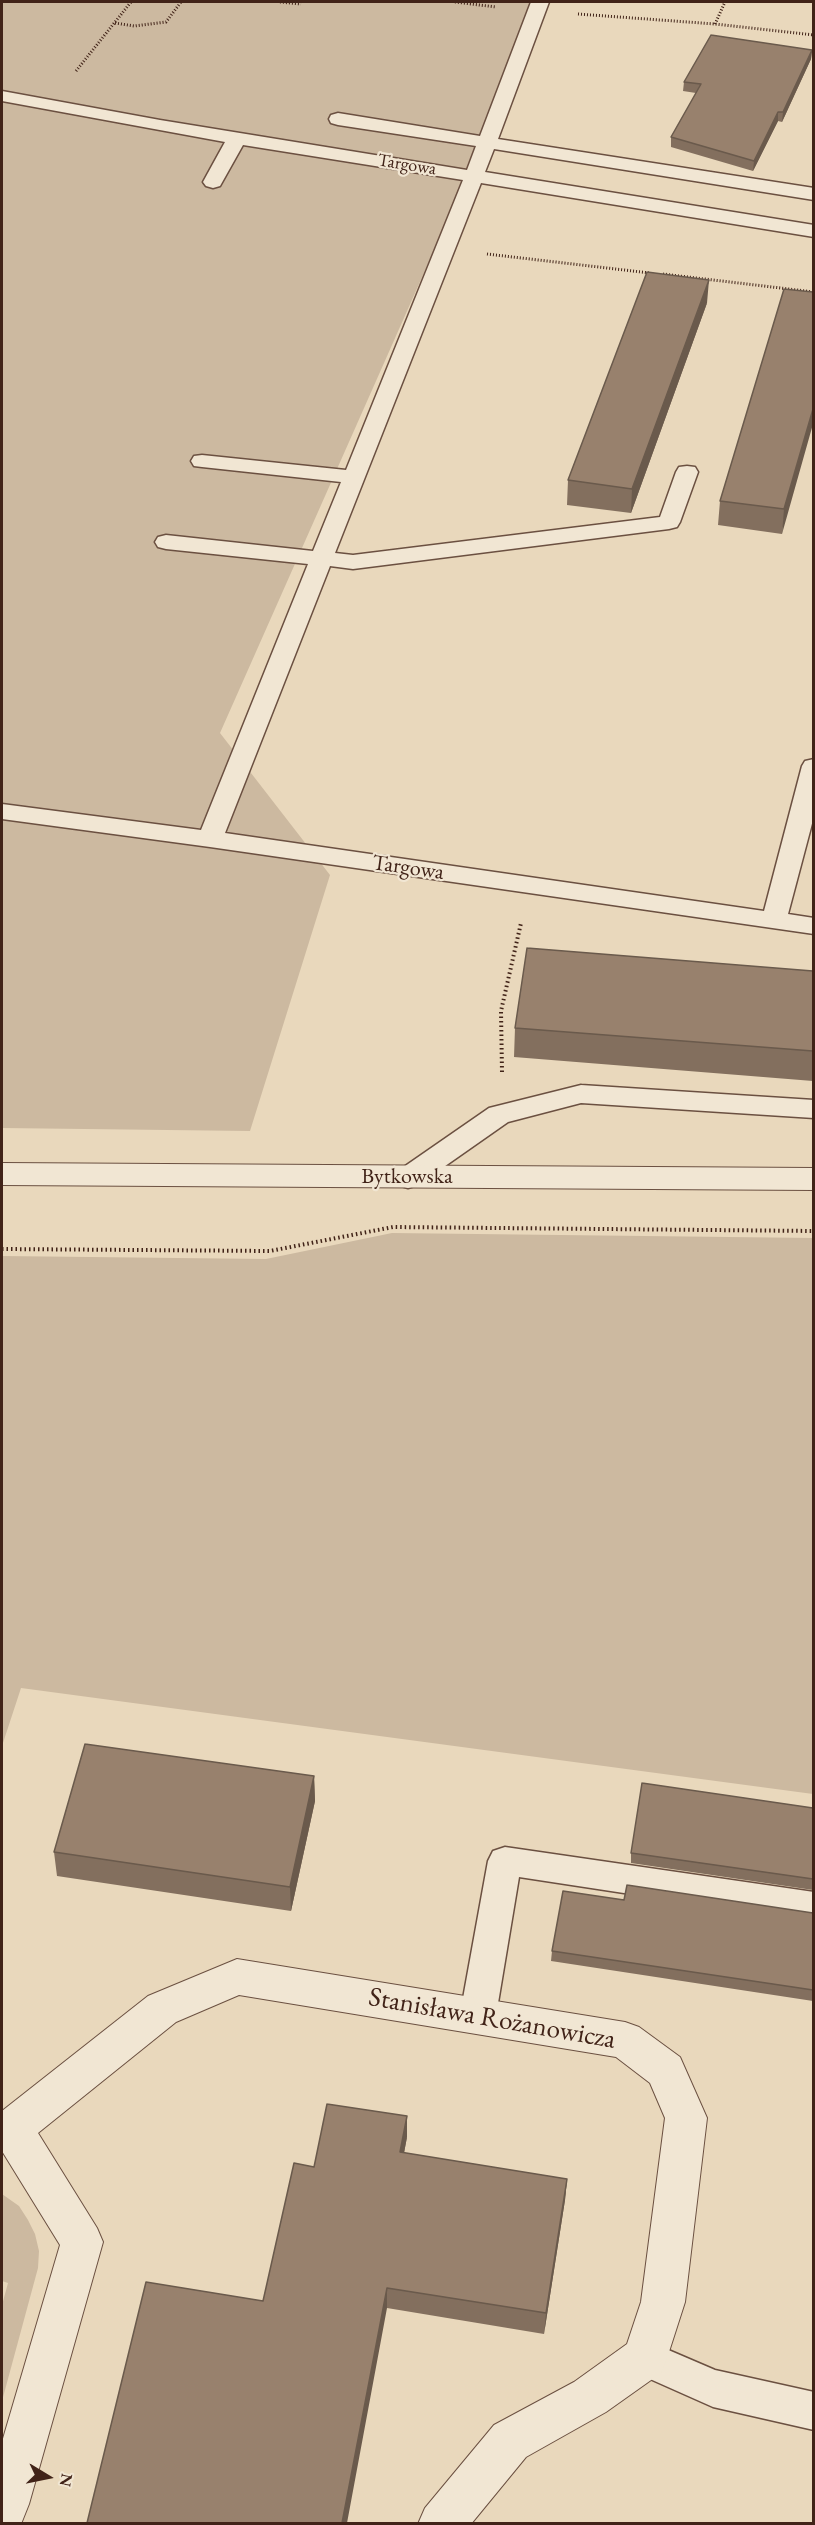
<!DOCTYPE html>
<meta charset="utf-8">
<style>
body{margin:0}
#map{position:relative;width:815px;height:2525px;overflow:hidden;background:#e9d8bc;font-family:"EB Garamond",serif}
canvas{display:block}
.frame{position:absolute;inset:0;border:3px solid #412318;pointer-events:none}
.north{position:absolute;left:18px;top:2447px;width:60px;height:60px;-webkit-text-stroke:4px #f1e6d3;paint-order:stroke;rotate:100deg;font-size:16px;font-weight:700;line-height:24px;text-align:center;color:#412318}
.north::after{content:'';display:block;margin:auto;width:21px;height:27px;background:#412318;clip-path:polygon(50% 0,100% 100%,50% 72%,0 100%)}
</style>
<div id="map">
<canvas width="815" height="2525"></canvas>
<div class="frame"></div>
<div class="north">N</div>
</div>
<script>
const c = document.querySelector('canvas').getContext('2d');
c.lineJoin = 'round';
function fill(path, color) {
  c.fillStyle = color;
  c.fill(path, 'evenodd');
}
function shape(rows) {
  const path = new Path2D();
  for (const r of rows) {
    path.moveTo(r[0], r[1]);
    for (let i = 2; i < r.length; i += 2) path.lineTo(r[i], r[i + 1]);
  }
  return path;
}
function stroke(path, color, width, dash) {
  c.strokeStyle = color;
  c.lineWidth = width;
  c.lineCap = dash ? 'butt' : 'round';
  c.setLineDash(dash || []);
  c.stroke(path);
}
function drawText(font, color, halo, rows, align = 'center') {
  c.font = font + ' "EB Garamond",serif';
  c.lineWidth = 4.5;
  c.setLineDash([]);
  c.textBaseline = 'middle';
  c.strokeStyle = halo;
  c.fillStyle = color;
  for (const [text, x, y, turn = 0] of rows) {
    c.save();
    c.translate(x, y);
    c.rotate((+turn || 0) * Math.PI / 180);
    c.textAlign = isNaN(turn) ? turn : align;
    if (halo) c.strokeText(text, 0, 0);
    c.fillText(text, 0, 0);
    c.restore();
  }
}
fill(shape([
 [2,2,544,2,220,733,330,875,250,1131,2,1128],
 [392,1233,813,1238,813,1794,21,1688,2,1746,2,1256,266,1259],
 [2,2194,19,2206,28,2220,35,2234,39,2251,38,2268,2,2401,2,2305,8,2283,2,2281]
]), '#ccb9a0');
const service = shape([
 [531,2,549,2,498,139,814,188,814,200,494,149,485,172,814,225,814,237,481,183,335,553,353,555,660,517,676,472,679,467,687,466,695,467,698,472,680,522,677,527,669,529,353,569,330,566,225,833,764,911,802,766,805,761,814,759,814,816,788,914,814,918,814,934,210,847,2,819,2,804,201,830,308,564,166,549,158,547,155,542,158,537,166,535,313,551,341,482,202,467,194,466,191,461,194,456,202,455,346,470,463,180,243,145,220,186,213,188,206,186,203,182,225,142,2,101,2,91,160,120,467,170,476,146,338,125,331,123,329,119,331,115,338,113,480,136,531,2],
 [581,1085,814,1100,814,1118,581,1103,508,1122,418,1185,408,1188,398,1185,394,1178,398,1171,489,1108,581,1085],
 [505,1847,814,1892,814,1922,519,1877,496,2015,490,2026,478,2031,466,2026,460,2015,488,1861,493,1851,505,1847],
 [645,2340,715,2370,814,2392,814,2430,713,2407,632,2371,626,2358,632,2345,645,2340]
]);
const minor = shape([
 [237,1959,625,2022,639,2027,680,2057,707,2118,685,2302,667,2358,661,2373,606,2412,526,2457,471,2524,418,2524,425,2508,494,2425,574,2382,627,2344,641,2302,665,2118,650,2083,616,2057,239,1995,176,2022,38,2133,97,2228,103,2242,29,2504,21,2524,2,2524,2,2442,60,2245,2,2151,2,2111,148,1996,237,1959]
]);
const tertiary = shape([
 [2,1163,814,1168,814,1190,2,1185,2,1163]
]);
stroke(service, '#6b5041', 3);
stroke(minor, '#6b5041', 2);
stroke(tertiary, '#6b5041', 2);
stroke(shape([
 [280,2,301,4],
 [455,2,496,7],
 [578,14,715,24,814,35],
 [115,23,134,26,166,22,181,2],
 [715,24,725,2],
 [76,71,131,2],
 [487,254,650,273],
 [663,274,814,292]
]), '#412318', 3, [1, 2]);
stroke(shape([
 [502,1072,501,1011,521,923],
 [2,1249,270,1251,393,1227,814,1231]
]), '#412318', 4, [1.5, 3]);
fill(service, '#f1e6d3');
fill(minor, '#f1e6d3');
fill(tertiary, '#f1e6d3');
fill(shape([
 [812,50,811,59,782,122,778,121,753,171,671,147,671,137,696,93,683,91,684,82],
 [813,292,782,534,718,525,720,501],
 [707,303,631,513,567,505,568,480],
 [813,971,813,1081,514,1057,515,1028],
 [314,1776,315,1801,291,1911,57,1876,54,1852],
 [813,1808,813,1890,631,1863,631,1853],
 [624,1900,813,1913,813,2001,551,1961,552,1951],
 [407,2137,404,2153,567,2179,565,2200,544,2334,387,2308,263,2301]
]), '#836f5e');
fill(shape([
 [812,50,811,59,782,122,783,112],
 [778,112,778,121,753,171,754,161],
 [709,280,707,303,631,513,632,489],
 [813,409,813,424,782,534,784,509],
 [314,1776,315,1801,291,1911,290,1887],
 [407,2116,407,2137,400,2174,400,2152],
 [567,2179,565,2200,544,2334,546,2313],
 [387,2288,387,2308,347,2523,342,2523]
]), '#6a5a4c');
const building = shape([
 [711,35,812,50,783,112,778,112,754,161,671,137,701,84,684,82,711,35],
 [647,272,709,280,632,489,568,480,647,272],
 [784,289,813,292,813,409,784,509,720,501,784,289],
 [527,948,813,971,813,1051,515,1028,527,948],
 [85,1744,314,1776,290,1887,54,1852,85,1744],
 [642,1783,813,1808,813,1879,631,1853,642,1783],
 [627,1885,813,1913,813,1990,552,1951,563,1891,624,1900,627,1885],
 [327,2104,407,2116,400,2152,567,2179,546,2313,387,2288,342,2523,87,2523,146,2282,263,2301,294,2163,314,2167,327,2104]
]);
fill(building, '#98816d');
stroke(building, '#6a5a4c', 1.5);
drawText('18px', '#412318', '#f1e6d3', [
 ["Targowa",407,165,9]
]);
drawText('22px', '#412318', '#f1e6d3', [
 ["Targowa",408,868,8],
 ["Bytkowska",407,1177]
]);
drawText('27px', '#412318', '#f1e6d3', [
 ["Stanisława Rożanowicza",492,2019,10]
]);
</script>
